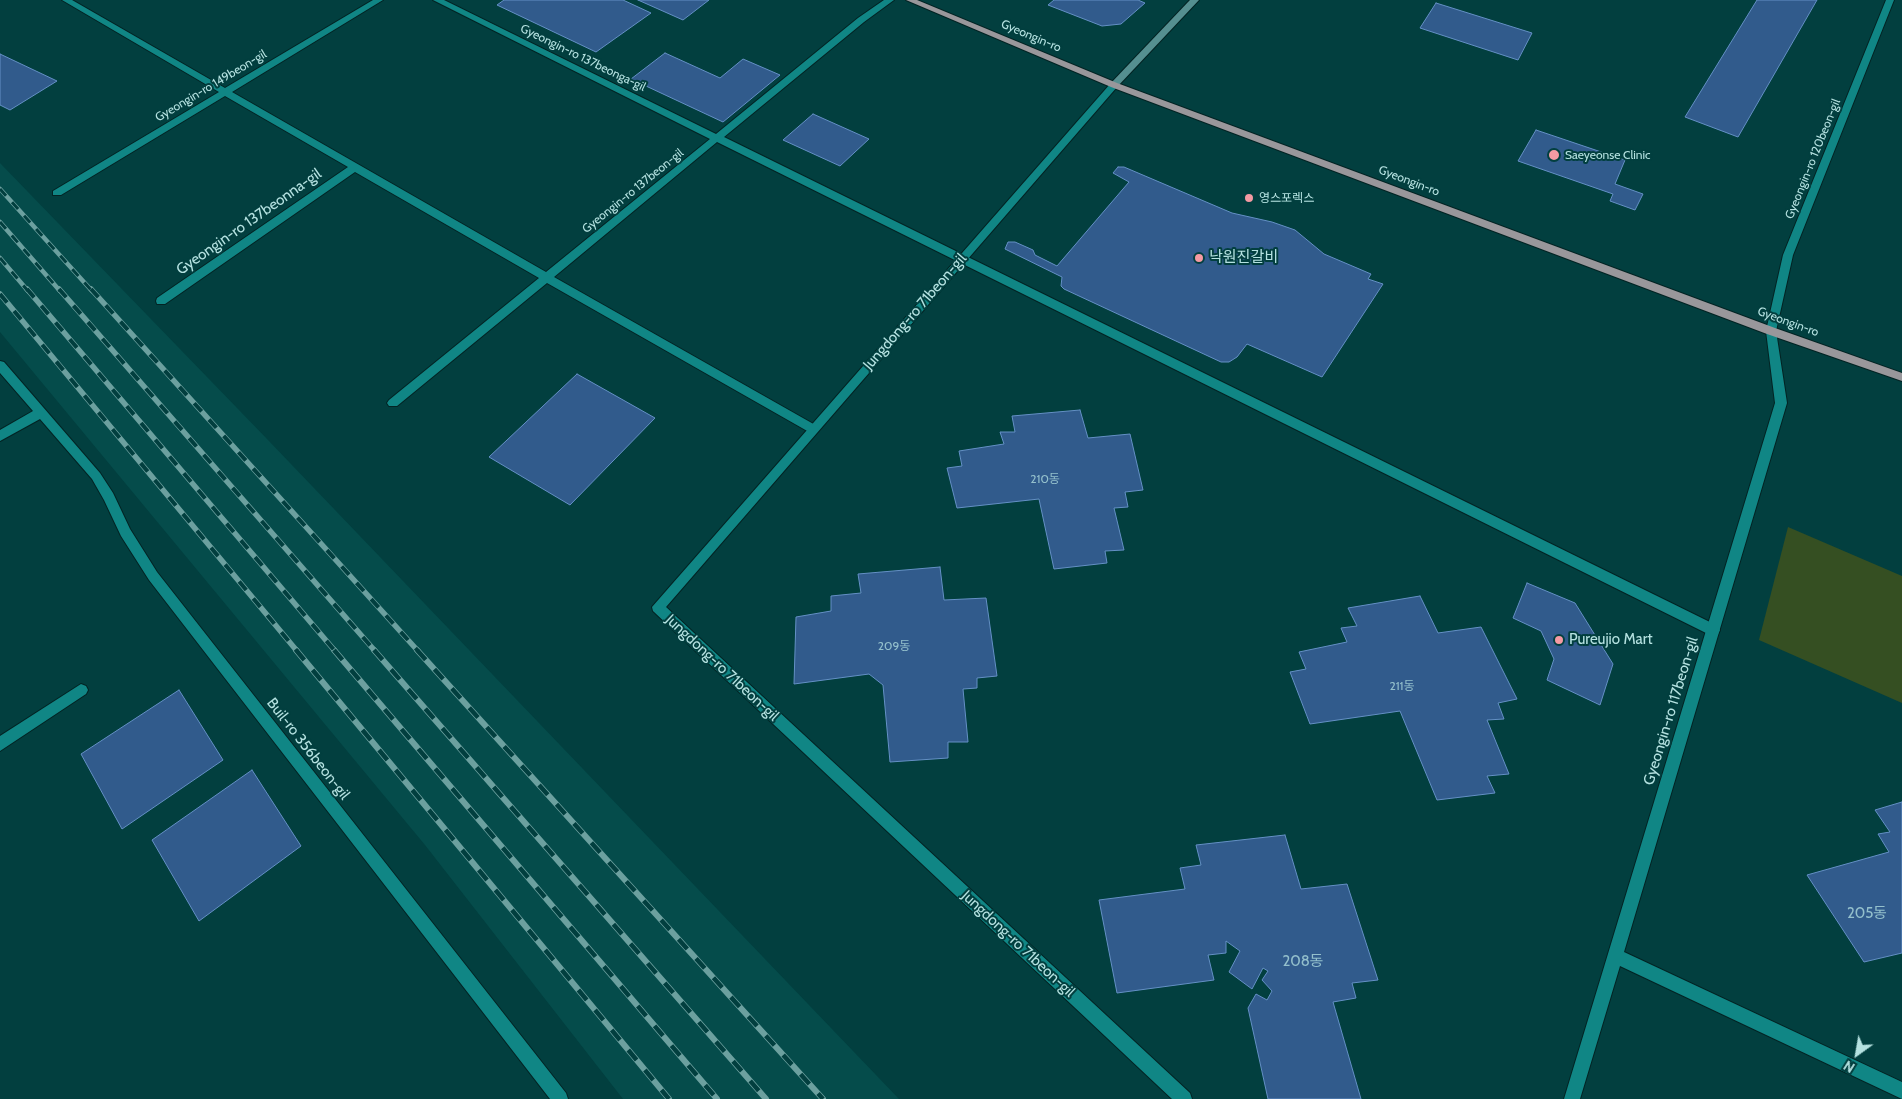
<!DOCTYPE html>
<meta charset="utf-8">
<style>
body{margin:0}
#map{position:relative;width:1902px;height:1099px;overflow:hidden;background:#023f3f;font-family:Cabin,sans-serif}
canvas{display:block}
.north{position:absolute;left:1832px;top:1029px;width:50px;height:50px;-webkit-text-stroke:4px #023f3f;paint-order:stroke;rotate:212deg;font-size:14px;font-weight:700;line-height:20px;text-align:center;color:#b5e2e1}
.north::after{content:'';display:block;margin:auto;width:18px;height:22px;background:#b5e2e1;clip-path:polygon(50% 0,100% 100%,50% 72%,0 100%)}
</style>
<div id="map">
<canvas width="1902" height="1099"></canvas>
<div class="north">N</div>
</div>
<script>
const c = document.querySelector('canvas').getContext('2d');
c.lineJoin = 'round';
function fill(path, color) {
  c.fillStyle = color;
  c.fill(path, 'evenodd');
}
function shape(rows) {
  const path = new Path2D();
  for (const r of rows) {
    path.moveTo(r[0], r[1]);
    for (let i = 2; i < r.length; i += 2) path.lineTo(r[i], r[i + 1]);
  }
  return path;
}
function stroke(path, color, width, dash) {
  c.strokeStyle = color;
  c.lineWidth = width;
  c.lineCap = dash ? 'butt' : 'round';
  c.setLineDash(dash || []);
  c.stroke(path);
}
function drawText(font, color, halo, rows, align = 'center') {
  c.font = font + ' Cabin,"Noto Sans KR",sans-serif';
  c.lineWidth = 4;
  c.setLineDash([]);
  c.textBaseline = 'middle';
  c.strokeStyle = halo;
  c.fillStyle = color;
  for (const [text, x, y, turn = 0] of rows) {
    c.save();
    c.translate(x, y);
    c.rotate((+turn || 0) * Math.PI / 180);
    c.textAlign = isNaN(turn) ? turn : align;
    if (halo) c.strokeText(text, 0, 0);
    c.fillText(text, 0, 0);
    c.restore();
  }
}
fill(shape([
 [0,163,268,440,899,1099,623,1099,425,845,0,332]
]), '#054c4b');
fill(shape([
 [1788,527,1902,576,1902,703,1759,640]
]), '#354f22');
const building = shape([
 [504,0,623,0,651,13,596,52,497,5,504,0],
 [638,0,709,0,683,20,638,0],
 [1054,0,1138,0,1145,3,1121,24,1102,26,1048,5,1054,0],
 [1757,0,1817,0,1738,137,1685,117,1757,0],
 [1436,3,1532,33,1518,60,1420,28,1436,3],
 [665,53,720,78,743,59,780,75,723,122,631,79,665,53],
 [0,54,57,81,10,110,0,105,0,54],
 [813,114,869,139,840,166,783,140,813,114],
 [1536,130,1625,160,1615,184,1643,194,1635,210,1610,201,1613,194,1518,161,1536,130],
 [1118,167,1124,167,1232,213,1272,222,1295,230,1324,254,1371,274,1368,279,1383,284,1322,377,1247,344,1237,357,1229,362,1221,362,1064,289,1061,286,1062,277,1005,249,1008,242,1015,242,1033,250,1035,255,1057,266,1129,182,1113,173,1118,167],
 [577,374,655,418,570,505,489,457,577,374],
 [1080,410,1088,438,1130,434,1143,490,1125,492,1128,507,1114,508,1124,550,1105,551,1107,563,1054,569,1039,499,957,508,947,468,962,466,959,451,1004,444,1000,432,1015,432,1012,416,1080,410],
 [940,567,944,600,986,598,997,676,977,678,977,688,963,689,968,742,948,742,948,758,890,762,883,685,869,674,794,684,796,617,831,611,831,596,861,593,858,574,940,567],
 [1527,583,1575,603,1613,664,1600,705,1547,680,1554,659,1541,631,1513,618,1527,583],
 [1420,596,1438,633,1481,627,1517,699,1498,703,1504,719,1487,720,1509,774,1487,776,1495,793,1437,800,1400,711,1310,724,1290,672,1306,669,1299,652,1347,642,1341,628,1357,626,1348,608,1420,596],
 [179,690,223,760,122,829,81,754,179,690],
 [252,770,301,846,199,921,152,840,252,770],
 [1902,802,1902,953,1864,962,1807,875,1889,852,1878,834,1890,832,1875,810,1902,802],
 [1285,835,1301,889,1347,884,1378,980,1352,983,1356,998,1333,1002,1361,1099,1268,1099,1248,1008,1256,994,1267,1000,1272,991,1262,980,1268,971,1263,968,1252,989,1229,972,1240,951,1226,941,1226,953,1208,955,1214,980,1117,993,1099,900,1185,889,1180,868,1201,865,1196,845,1285,835]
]);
fill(building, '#315b8c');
stroke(building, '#6490c5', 1);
const lane = shape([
 [62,0,72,0,225,88,373,0,383,0,232,92,546,272,710,139,433,0,444,0,716,134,858,18,884,0,894,0,864,22,724,137,1718,626,1720,630,1718,634,1713,636,1708,634,717,142,554,277,817,426,819,429,817,432,809,432,547,283,397,406,389,406,387,403,389,400,539,278,355,172,165,304,157,304,156,301,157,298,348,167,225,96,61,195,53,195,53,191,219,92,62,0],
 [0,361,4,362,100,473,113,493,130,529,157,572,566,1093,568,1099,550,1099,149,580,121,536,104,500,92,479,40,419,0,441,0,430,33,411,0,373,0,361]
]);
const street = shape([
 [1886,0,1894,0,1793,255,1776,331,1787,403,1624,952,1902,1082,1902,1099,1620,966,1580,1099,1564,1099,1775,403,1766,331,1783,255,1886,0],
 [1114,82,1117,83,1117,87,666,607,1190,1093,1192,1099,1172,1099,653,611,652,607,1111,83,1114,82],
 [81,684,86,686,88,690,86,694,0,751,0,736,81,684]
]);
const secondary = shape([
 [1190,0,1199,0,1117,87,1111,87,1111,83,1190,0]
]);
const primary = shape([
 [906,0,917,0,1117,83,1775,328,1902,373,1902,381,1767,334,1111,87,906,0]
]);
stroke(lane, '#032323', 2);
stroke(street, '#032323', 2);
stroke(secondary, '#032323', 2);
stroke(primary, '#032323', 2);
fill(lane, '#108685');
fill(street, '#108685');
fill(secondary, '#558f90');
fill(primary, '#99979b');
const railFar2 = shape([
 [0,189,92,291],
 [0,222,60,291],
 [0,258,28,291]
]);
const railFar1 = shape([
 [27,289,335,651],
 [59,289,375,651],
 [91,289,418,651],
 [0,294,297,651]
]);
const rail = shape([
 [296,650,669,1099],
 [334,650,717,1099],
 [374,650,766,1099],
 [417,650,823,1099]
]);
stroke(railFar2, '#6ca09f', 4.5);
stroke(railFar1, '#6ca09f', 5.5);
stroke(rail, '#6ca09f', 6);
stroke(railFar2, '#023f3f', 3, [9]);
stroke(railFar1, '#023f3f', 4, [11]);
stroke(rail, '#023f3f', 4.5, [13]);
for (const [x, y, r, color] of [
 [1554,155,6,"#f49aa3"],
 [1249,198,5,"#f49aa3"],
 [1199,258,5,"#f49aa3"],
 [1559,640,5,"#f49aa3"]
]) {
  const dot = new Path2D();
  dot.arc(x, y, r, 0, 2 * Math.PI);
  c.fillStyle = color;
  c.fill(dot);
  stroke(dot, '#023f3f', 2);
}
drawText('12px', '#b5e2e1', '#023f3f', [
 ["Gyeongin-ro",1031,36,23],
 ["Gyeongin-ro 137beonga-gil",583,58,26],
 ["Gyeongin-ro 149beon-gil",211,86,-31],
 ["Gyeongin-ro 120beon-gil",1813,159,-68],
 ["Gyeongin-ro",1409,181,21],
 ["Gyeongin-ro 137beon-gil",633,191,-39],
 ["Gyeongin-ro",1788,322,20]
]);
drawText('12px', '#b5e2e1', '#023f3f', [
 ["Saeyeonse Clinic",1565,155],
 ["영스포렉스",1259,198]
], 'left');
drawText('12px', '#94c0cc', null, [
 ["210동",1045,479],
 ["209동",894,646],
 ["211동",1402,686]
]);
drawText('15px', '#b5e2e1', '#023f3f', [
 ["Gyeongin-ro 137beonna-gil",249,222,-35],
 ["Jungdong-ro 71beon-gil",915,312,-49],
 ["Jungdong-ro 71beon-gil",722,668,43],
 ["Gyeongin-ro 117beon-gil",1671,711,-73],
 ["Buil-ro 356beon-gil",308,749,52],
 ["Jungdong-ro 71beon-gil",1018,944,43]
]);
drawText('15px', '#b5e2e1', '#023f3f', [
 ["낙원진갈비",1209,258],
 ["Pureujio Mart",1569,640]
], 'left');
drawText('15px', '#94c0cc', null, [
 ["205동",1867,914],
 ["208동",1303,962]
]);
</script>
